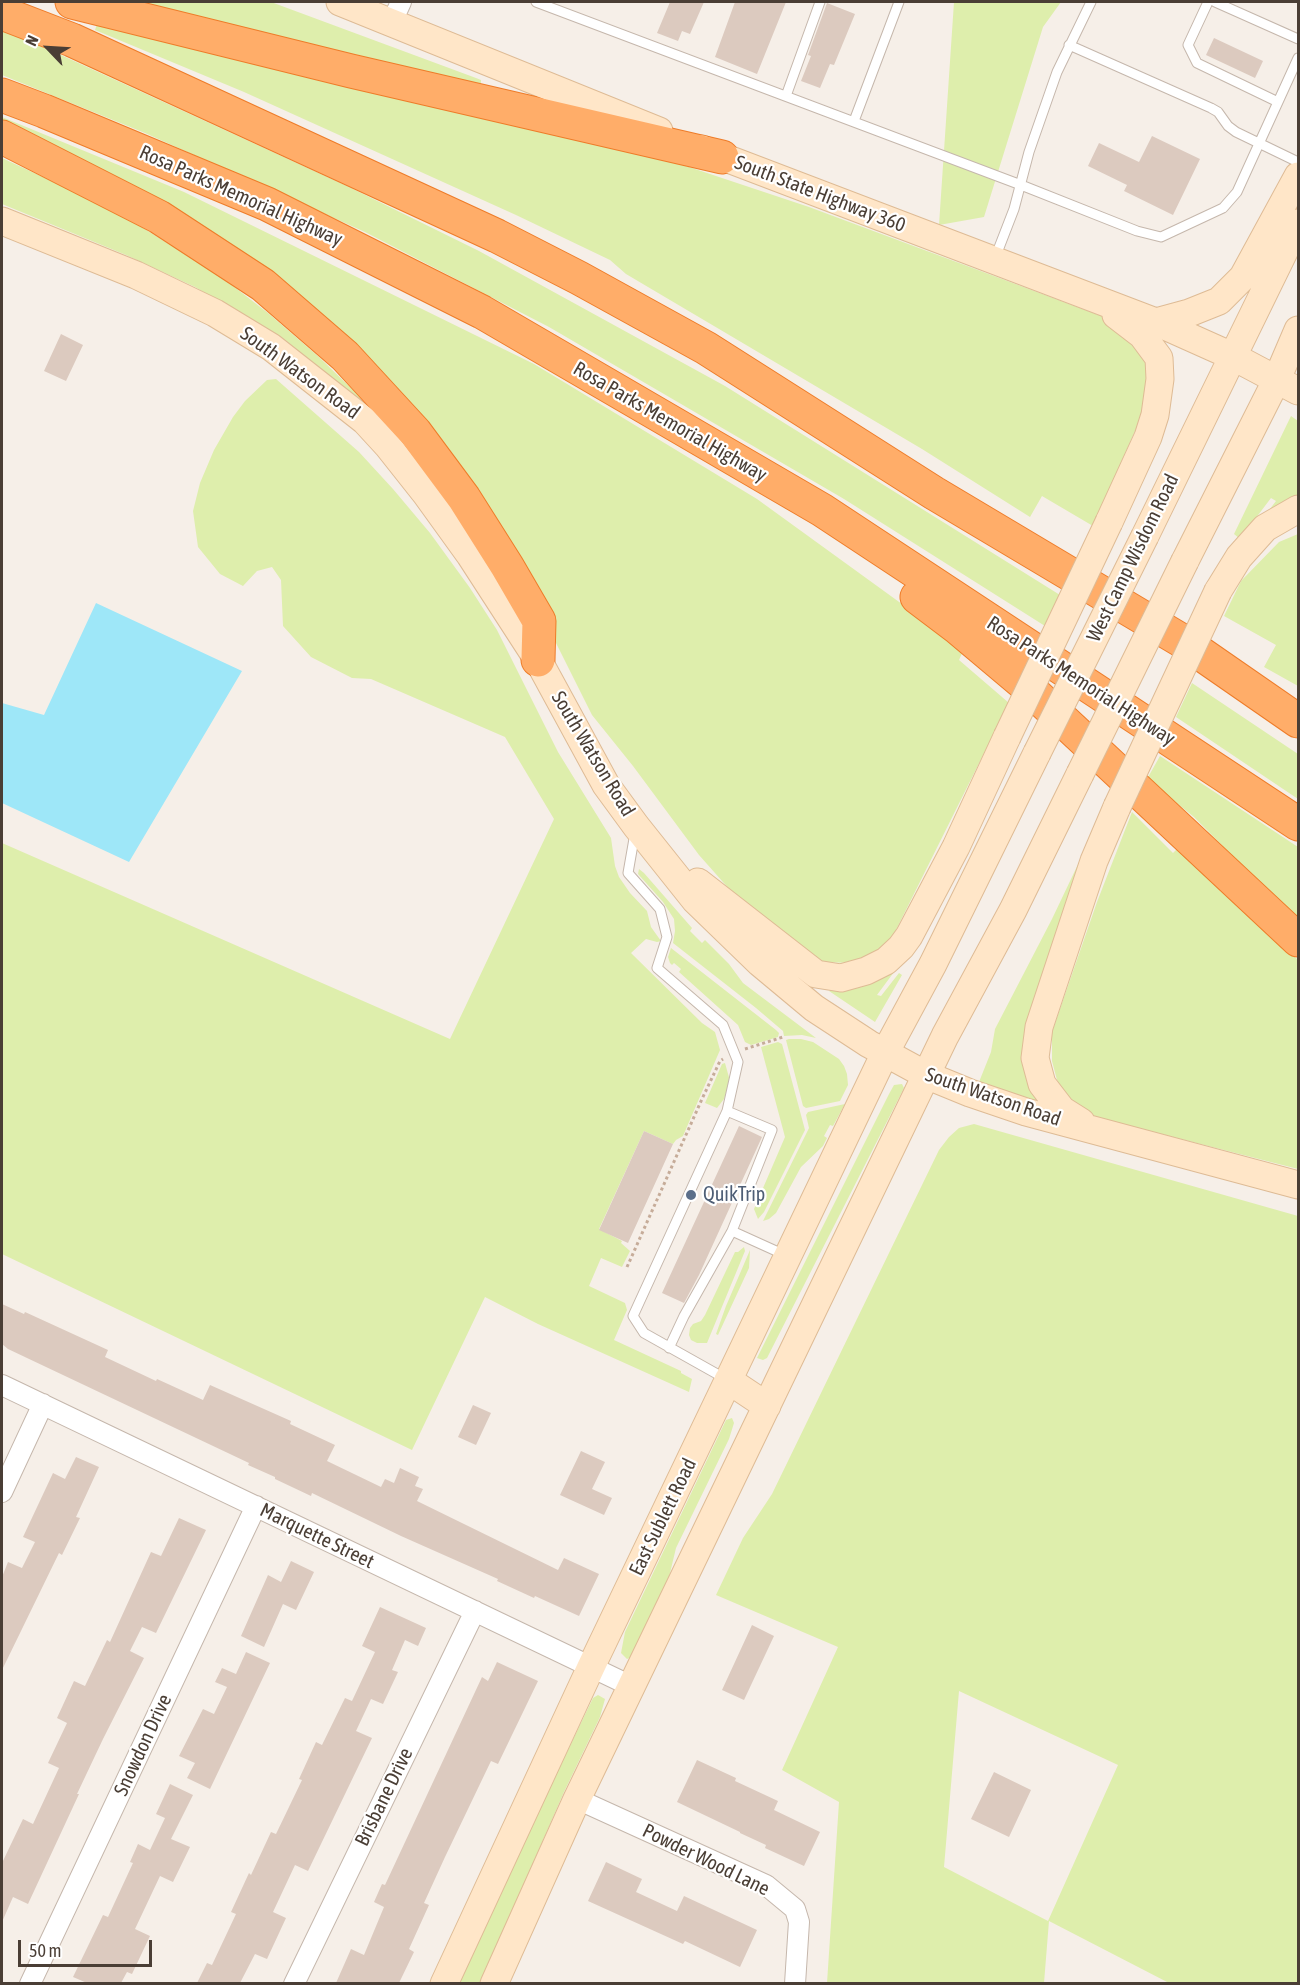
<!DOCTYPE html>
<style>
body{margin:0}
#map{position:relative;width:1300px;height:1985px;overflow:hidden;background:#f6efe8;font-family:"Asap Condensed",sans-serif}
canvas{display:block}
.frame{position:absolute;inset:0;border:3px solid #4a3e35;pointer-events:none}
.north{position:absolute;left:18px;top:18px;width:60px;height:60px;-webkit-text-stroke:4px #fff;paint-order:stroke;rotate:295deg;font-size:16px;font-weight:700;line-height:24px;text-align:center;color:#4a3e35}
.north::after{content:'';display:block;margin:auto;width:21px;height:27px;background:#4a3e35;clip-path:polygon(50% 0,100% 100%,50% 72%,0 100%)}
.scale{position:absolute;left:18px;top:1940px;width:134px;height:27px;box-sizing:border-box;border:3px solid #4a3e35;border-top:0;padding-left:8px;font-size:18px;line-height:21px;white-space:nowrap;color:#4a3e35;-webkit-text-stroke:4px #fff;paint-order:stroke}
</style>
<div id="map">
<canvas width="1300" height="1985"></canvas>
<div class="frame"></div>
<div class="north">N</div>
<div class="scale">50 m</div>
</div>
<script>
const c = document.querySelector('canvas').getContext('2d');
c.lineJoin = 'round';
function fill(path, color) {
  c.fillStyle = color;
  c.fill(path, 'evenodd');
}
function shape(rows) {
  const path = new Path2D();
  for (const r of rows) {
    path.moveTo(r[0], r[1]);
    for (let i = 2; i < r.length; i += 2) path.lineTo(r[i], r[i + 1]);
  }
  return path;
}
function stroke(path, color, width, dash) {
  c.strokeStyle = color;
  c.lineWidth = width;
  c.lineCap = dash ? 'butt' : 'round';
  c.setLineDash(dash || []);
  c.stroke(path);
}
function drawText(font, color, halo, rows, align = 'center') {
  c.font = font + ' "Asap Condensed",sans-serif';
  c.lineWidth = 4.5;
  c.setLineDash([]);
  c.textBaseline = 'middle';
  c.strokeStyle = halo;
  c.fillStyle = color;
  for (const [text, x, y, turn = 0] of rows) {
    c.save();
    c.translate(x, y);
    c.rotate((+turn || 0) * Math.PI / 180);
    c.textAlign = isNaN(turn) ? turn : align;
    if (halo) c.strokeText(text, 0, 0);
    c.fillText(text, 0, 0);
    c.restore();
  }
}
fill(shape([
 [129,2,271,2,476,78,481,80,481,83,479,85],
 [954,2,1061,2,1043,27,984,217,939,225],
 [98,21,623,145,809,207,1112,320,1143,357,1150,376,1146,406,1093,526,1042,496,1030,517,922,449,626,274,610,260,516,215,244,92,95,30],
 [2,28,347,186,479,251,725,386,1060,595,1045,626,844,499,549,327,365,232,145,133,2,75],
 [2,117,184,192,534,364,757,499,964,649,959,660,1009,703,892,938,870,956,852,963,822,962,754,917,699,855,633,766,592,715,526,583,369,365,2,128],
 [2,158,116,211,220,276,268,313,319,357,361,398,359,401,346,389,297,351,253,321,195,287,126,255,2,204],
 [276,379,359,452,393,489,430,533,470,588,497,630,558,752,611,838,615,866,619,877,630,893,647,911,651,927,661,941,657,942,646,939,631,953,702,1023,715,1032,720,1050,683,1136,676,1140,673,1144,644,1131,599,1229,622,1241,621,1243,630,1251,622,1267,601,1258,589,1286,625,1303,627,1310,614,1340,681,1371,681,1373,692,1379,689,1392,538,1324,485,1297,412,1450,2,1254,2,843,450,1039,554,819,505,737,371,679,352,678,311,657,283,626,281,580,272,567,257,571,243,586,220,574,198,547,193,511,200,483,214,450,233,417,245,401,267,380],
 [1291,416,1298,421,1298,504,1263,518,1276,501,1271,498,1240,539,1234,534],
 [1298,534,1298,686,1264,667,1276,645,1224,616,1241,581,1279,542],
 [1192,683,1298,754,1298,799,1176,717],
 [1160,756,1298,847,1298,922,1194,817,1147,779],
 [1132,812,1173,853,1181,845,1298,960,1298,1169,1099,1118,1087,1113,1066,1096,1057,1080,1052,1061,1052,1032,1097,902],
 [1081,858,1084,859,1039,1102,979,1082,991,1052,995,1029,1052,919],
 [639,869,644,873,692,928,690,931,702,943,705,940,729,964,743,983,816,1038,802,1035,784,1036,783,1031,756,1008,673,943,675,931,674,919,663,902,638,874],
 [671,948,776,1030,779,1033,778,1037,751,1045,745,1042,738,1025,679,972,681,969,674,963,672,965,670,963,668,957],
 [897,968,877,995,881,996,899,973,902,975,875,1022,829,991],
 [789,1039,801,1039,813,1042,839,1059,844,1066,847,1074,848,1085,840,1101,806,1108,803,1106,786,1040],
 [778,1042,782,1044,805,1130,764,1212,758,1219,754,1209,785,1137,761,1047],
 [725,1063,730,1081,724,1099,717,1108,705,1103,722,1064],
 [902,1084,904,1088,767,1358,763,1360,757,1358,889,1094,894,1085],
 [845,1104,833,1126,830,1125,824,1136,827,1138,823,1146,801,1167,776,1213,769,1219,763,1221,809,1128,806,1115,808,1112],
 [974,1124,1298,1216,1298,1983,1169,1983,1049,1921,1044,1983,827,1983,839,1802,782,1770,838,1647,716,1595,743,1538,772,1494,939,1150,949,1137,959,1128],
 [959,1691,1118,1765,1048,1921,944,1867],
 [744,1247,745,1251,707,1343,697,1343,691,1340,689,1335,690,1328,693,1324,701,1321,705,1315,735,1252,738,1252],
 [750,1250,749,1268,718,1335,716,1334,726,1306],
 [732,1418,734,1423,729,1439,676,1548,665,1594,634,1656,627,1659,621,1653,625,1632,726,1420],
 [598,1695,605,1699,600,1717,564,1792,527,1877,511,1925,483,1983,455,1984,593,1698]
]), '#deeeac');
fill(shape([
 [96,603,242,671,129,862,2,803,2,703,44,715]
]), '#9ee7f8');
fill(shape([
 [670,2,704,2,690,34,682,31,678,41,657,33],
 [735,2,786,2,757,74,715,57],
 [827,3,855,14,834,65,830,64,820,88,801,81,811,56,808,55],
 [1214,38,1263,61,1255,78,1206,55],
 [1152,136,1200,159,1173,215,1124,191,1127,185,1088,166,1099,143,1139,162],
 [61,334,83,345,66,381,44,371],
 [739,1126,762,1137,699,1275,684,1303,662,1293],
 [644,1131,673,1144,628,1243,599,1230],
 [2,1304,24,1314,25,1312,108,1350,105,1357,156,1381,157,1379,203,1400,210,1385,291,1421,290,1424,335,1445,327,1461,381,1487,385,1479,394,1483,400,1468,419,1477,415,1486,423,1489,417,1501,558,1570,564,1558,599,1574,579,1616,535,1596,534,1598,497,1581,498,1579,401,1536,312,1493,311,1496,275,1479,275,1477,248,1465,249,1463,8,1349,2,1344],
 [473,1405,491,1413,476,1445,458,1437],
 [581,1451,605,1462,592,1489,612,1498,604,1515,560,1495],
 [76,1457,99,1467,76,1517,80,1518,62,1555,59,1553,2,1670,2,1577,8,1562,22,1568,35,1542,23,1537,53,1473,65,1479],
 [179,1518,206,1530,156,1633,142,1627,130,1651,144,1658,103,1739,77,1794,79,1794,28,1904,13,1897,2,1922,2,1863,23,1819,33,1824,59,1768,48,1763,67,1723,57,1718,74,1681,85,1686,107,1640,110,1642,151,1552,161,1556],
 [291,1561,314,1572,296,1610,283,1604,264,1647,241,1636,268,1575,281,1582],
 [380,1607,426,1628,418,1646,405,1640,392,1670,398,1672,383,1704,371,1699,356,1731,372,1738,308,1871,295,1865,273,1912,286,1918,267,1959,255,1954,240,1983,197,1983,207,1963,212,1965,236,1914,231,1912,249,1873,251,1875,271,1832,276,1834,302,1780,299,1779,316,1742,322,1745,345,1698,352,1701,375,1652,362,1646],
 [752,1625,774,1636,744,1700,722,1690],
 [246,1652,270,1663,210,1789,187,1778,195,1763,179,1756,203,1709,214,1714,227,1687,215,1682,222,1668,236,1674],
 [497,1662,538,1681,498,1764,491,1761,445,1857,424,1903,429,1905,409,1949,414,1952,399,1983,336,1983,351,1949,364,1955,384,1907,374,1902,382,1884,385,1885,482,1677,488,1681],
 [697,1760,736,1778,735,1781,778,1801,774,1810,820,1832,804,1866,765,1848,766,1845,740,1833,740,1832,677,1802],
 [994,1772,1031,1790,1009,1837,971,1819],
 [170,1784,193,1795,171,1839,190,1847,173,1882,160,1876,135,1929,150,1936,132,1974,127,1972,121,1983,87,1983,73,1977,103,1915,108,1917,133,1863,130,1862,138,1844,150,1850,165,1818,156,1814],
 [606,1862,642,1879,636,1892,677,1911,684,1896,757,1930,740,1967,685,1941,683,1944,588,1901]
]), '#dccabf');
const lane = shape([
 [536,2,1021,185,1137,231,1161,237,1223,208,1237,192,1298,58],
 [1208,2,1188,45,1197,63,1278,102],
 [1215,2,1298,39],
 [1069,45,1211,108,1218,112,1228,126,1236,132,1298,162],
 [786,96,820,2],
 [854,121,899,2],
 [995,258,1014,209,1029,152,1057,72,1091,2],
 [635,833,628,873,660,909,667,937,657,968,723,1025,738,1062,727,1111,633,1316,644,1333,726,1379],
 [727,1111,772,1130,732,1231,785,1255],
 [669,1348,684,1316,732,1231]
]);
const street = shape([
 [392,22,401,2],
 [2,1385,633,1687],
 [2,1492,43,1404],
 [577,1799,766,1885,795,1909,799,1922,795,1984],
 [30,1984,256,1506],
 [294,1984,475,1611]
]);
const secondary = shape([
 [340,2,659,131],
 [702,149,1156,322,1232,356,1298,391],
 [2,221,136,275,215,313,271,347,365,421,388,446,426,494,470,555,538,660,606,785,636,826,695,900,760,963,814,1008,869,1044,926,1075,970,1093,1026,1112,1298,1185],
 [1156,322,1189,313,1219,301,1243,277,1298,176],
 [1109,522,1148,437,1155,415,1160,379,1159,358,1142,335,1116,315],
 [1145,536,1298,223],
 [1185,561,1277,379,1298,330],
 [1218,591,1239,557,1265,528,1298,509],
 [698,882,816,974,841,978,866,971,886,961,901,947,909,936,956,847,1007,737],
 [1081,1122,1062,1110,1042,1084,1035,1058,1039,1027,1094,861,1117,807],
 [728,1380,767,1406],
 [444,1984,591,1667,885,1053,933,964,1037,753],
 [494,1984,577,1799,945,1036,1013,910,1080,774]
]);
const highway = shape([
 [72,2,351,71,722,157],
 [2,13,72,40,497,236,579,278,706,348,934,493,1184,642,1298,721],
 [2,95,44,111,267,204,482,312,822,510,1298,824],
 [2,137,159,217,263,285,345,356,415,432,464,498,507,566,539,621,538,660],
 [917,597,958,628,1021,681,1298,940]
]);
stroke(lane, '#c5b7ac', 11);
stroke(street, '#c5b7ac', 22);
stroke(secondary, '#debb95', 29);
stroke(highway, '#ee7c29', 35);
stroke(shape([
 [745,1049,783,1037],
 [627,1267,702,1099,720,1061,723,1059]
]), '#c6ac99', 3, [3, 3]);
stroke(lane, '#fff', 9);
stroke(street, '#fff', 20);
stroke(secondary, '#ffe6c8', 27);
stroke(highway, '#ffad69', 33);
const secondaryBridge = shape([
 [1007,737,1109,522],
 [1037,753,1145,536],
 [1080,774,1185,561],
 [1117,807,1218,591]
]);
stroke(secondaryBridge, '#debb95', 29, []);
stroke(secondaryBridge, '#ffe6c8', 27);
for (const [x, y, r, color] of [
 [691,1195,6,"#5c6f8a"]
]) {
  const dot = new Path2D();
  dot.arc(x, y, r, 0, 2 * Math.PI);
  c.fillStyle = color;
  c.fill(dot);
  stroke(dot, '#fff', 2);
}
drawText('20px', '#4a3e35', '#fff', [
 ["South State Highway 360",820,194,21],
 ["Rosa Parks Memorial Highway",241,196,24],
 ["South Watson Road",300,373,36],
 ["Rosa Parks Memorial Highway",670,422,30],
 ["West Camp Wisdom Road",1133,558,-64],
 ["Rosa Parks Memorial Highway",1081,681,33],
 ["South Watson Road",593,754,59],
 ["South Watson Road",993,1097,19],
 ["East Sublett Road",663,1517,-64],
 ["Marquette Street",317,1536,26],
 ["Snowdon Drive",143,1745,-65],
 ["Brisbane Drive",384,1797,-64],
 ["Powder Wood Lane",706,1860,26]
]);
drawText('20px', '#4e5e75', '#fff', [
 ["QuikTrip",703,1195]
], 'left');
</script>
